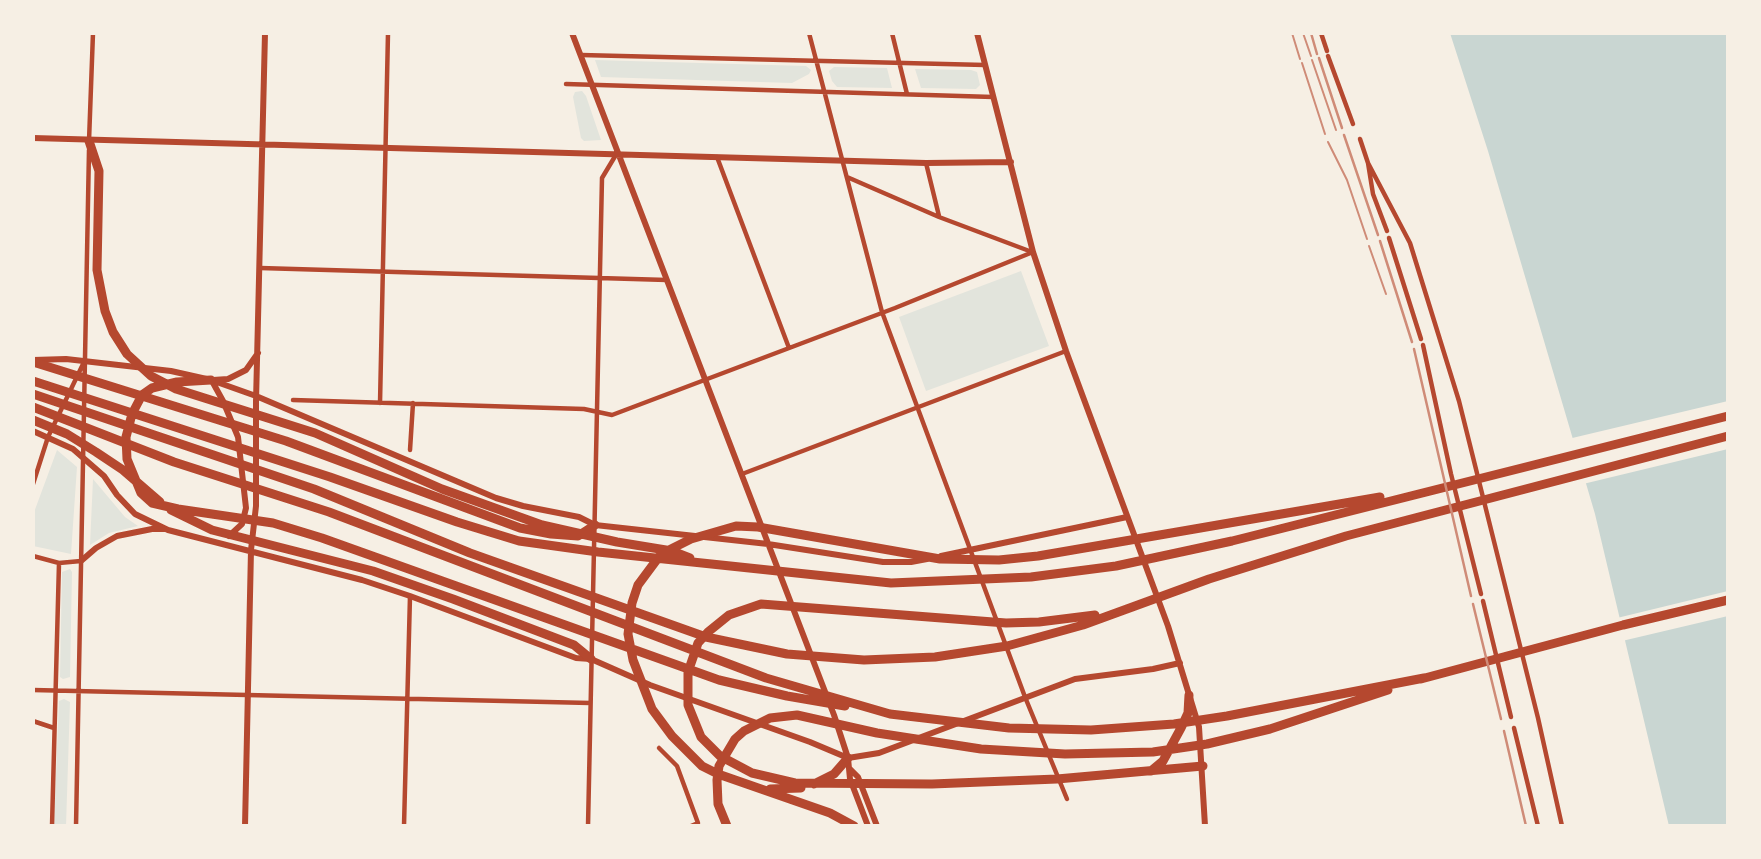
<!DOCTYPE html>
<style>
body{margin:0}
#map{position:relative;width:1761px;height:859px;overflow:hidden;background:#f6efe4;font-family:Overpass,sans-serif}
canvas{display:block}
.frame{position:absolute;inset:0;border:35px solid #f6efe4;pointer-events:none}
</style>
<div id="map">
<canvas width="1761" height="859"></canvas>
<div class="frame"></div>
</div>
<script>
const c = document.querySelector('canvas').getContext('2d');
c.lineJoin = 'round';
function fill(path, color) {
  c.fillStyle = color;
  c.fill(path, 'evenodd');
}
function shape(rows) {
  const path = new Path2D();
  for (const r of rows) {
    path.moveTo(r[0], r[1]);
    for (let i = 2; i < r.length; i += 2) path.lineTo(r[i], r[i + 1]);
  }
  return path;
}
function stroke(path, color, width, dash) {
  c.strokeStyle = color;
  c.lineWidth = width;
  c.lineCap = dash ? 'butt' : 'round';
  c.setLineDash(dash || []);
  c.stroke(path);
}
fill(shape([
 [595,60,806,66,811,70,809,74,792,83,601,77],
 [834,67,887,68,892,88,837,87,832,81,829,71],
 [915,69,971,70,977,72,980,85,976,89,921,88],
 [582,91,586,96,601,140,584,141,581,138,573,97,575,92],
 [1021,271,1049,346,926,391,899,317],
 [57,450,77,467,71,554,33,546,33,515],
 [93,479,125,517,138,526,109,533,90,545],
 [70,569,72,572,70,677,63,679,60,677,62,572],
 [64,699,70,702,66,826,54,826,59,701]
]), '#e2e4dc');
fill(shape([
 [1450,33,1728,33,1728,826,1669,826,1595,514,1488,151]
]), '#c9d6d2');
fill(shape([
 [1728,401,1728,449,1583,484,1568,439],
 [1728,591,1728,616,1622,641,1617,618]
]), '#f6efe4');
stroke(shape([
 [809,33,882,312,1025,697,1067,799],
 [892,33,907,94],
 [1321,33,1327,51],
 [581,55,985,65],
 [1328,56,1353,124],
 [566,84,993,97],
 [1360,139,1368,163],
 [89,141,93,33],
 [717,157,789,348],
 [926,163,939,216],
 [847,177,939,217,1032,252],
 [1387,231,1373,194,1368,163,1410,243,1459,401,1538,718,1562,826],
 [1389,238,1421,339],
 [260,268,667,280],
 [1423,345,1451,474,1481,594],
 [293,400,584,409,612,415,895,308,1033,252],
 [380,403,388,33],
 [410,450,413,403],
 [742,474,1066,351],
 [33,484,48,437,84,362],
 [33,556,59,563,81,561],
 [1483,601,1511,717],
 [33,690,590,703],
 [33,721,54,728],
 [1514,728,1538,826],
 [659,748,677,766,698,823,691,826],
 [52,826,59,563],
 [76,826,89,150],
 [404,826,410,596],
 [588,826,602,178,617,153]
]), '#b5482f', 4.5);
stroke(shape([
 [572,33,834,715,848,758,850,779,868,826],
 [977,33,1033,252,1066,351,1168,626,1199,727,1205,826],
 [33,138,926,163,1011,162],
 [33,360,66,359,171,371,211,380,256,396,496,498,523,506,579,517,595,525,768,544,883,562,911,562,927,559],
 [213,380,228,379,246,370,258,353],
 [212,381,223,401,238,437,246,508,242,524,229,536],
 [33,431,73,449,104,476,117,495,135,514,168,530,362,580,410,596,576,658,591,659,650,685,810,742,848,758,879,753,1075,679,1153,669,1180,663],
 [941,556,1127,517],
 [81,561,96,548,117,536,152,529,165,529],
 [850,769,858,777,877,826],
 [245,826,251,550,256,506,256,401,265,33]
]), '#b5482f', 6);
stroke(shape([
 [89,141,99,171,97,270,105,311,113,332,127,354,151,376,176,389,315,433,442,489,542,525,617,542,672,551,690,558],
 [33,362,286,441,520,528,551,534,578,536,595,525],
 [211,380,177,382,152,388,142,395,132,414,126,437,127,459,141,493,152,503,178,509,273,523,322,538,719,680,787,696,845,706],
 [33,381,330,477,457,522,519,541,598,552,891,583,1031,577,1116,566,1232,541,1728,416],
 [33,394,314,489,470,553,706,637,787,654,864,660,935,657,1007,646,1083,625,1209,579,1346,536,1728,436],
 [33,407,174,462,329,512,766,678,890,714,1009,728,1091,730,1174,724,1227,716,1424,678],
 [33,420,67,434,96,452,123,470,160,502],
 [171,510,212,530,373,571,453,599,574,645,591,659],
 [1095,615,1039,622,1006,623,761,604,729,615,708,632,698,643,688,672,688,705,701,737,720,756,752,773,795,783,932,784,1057,779,1203,766],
 [1421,679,1623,625,1728,600],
 [1151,771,1163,761,1181,728,1188,713,1189,695],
 [814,784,834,774,848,758],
 [770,789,801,788],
 [727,826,718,804,717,780,719,766,735,739,744,731,770,718,797,715,877,733,981,749,1065,754,1153,752,1207,744,1270,729,1388,690],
 [854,826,830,813,718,774,702,766,672,736,652,709,633,660,628,634,632,603,638,585,661,554,691,539,736,526,758,527,940,559,999,560,1038,556,1380,497]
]), '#b5482f', 9);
stroke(shape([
 [1292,33,1300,59],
 [1303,33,1311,56],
 [1312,60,1336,130],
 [1302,63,1325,134],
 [1328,142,1347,180,1367,239],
 [1369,246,1386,294]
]), '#cf8b77', 2);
stroke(shape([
 [1311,33,1317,54],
 [1319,58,1342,128],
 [1344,135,1378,235],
 [1380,241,1412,342],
 [1414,349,1471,596],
 [1473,604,1501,719],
 [1504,731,1526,826]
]), '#cf8b77', 2.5);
</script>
